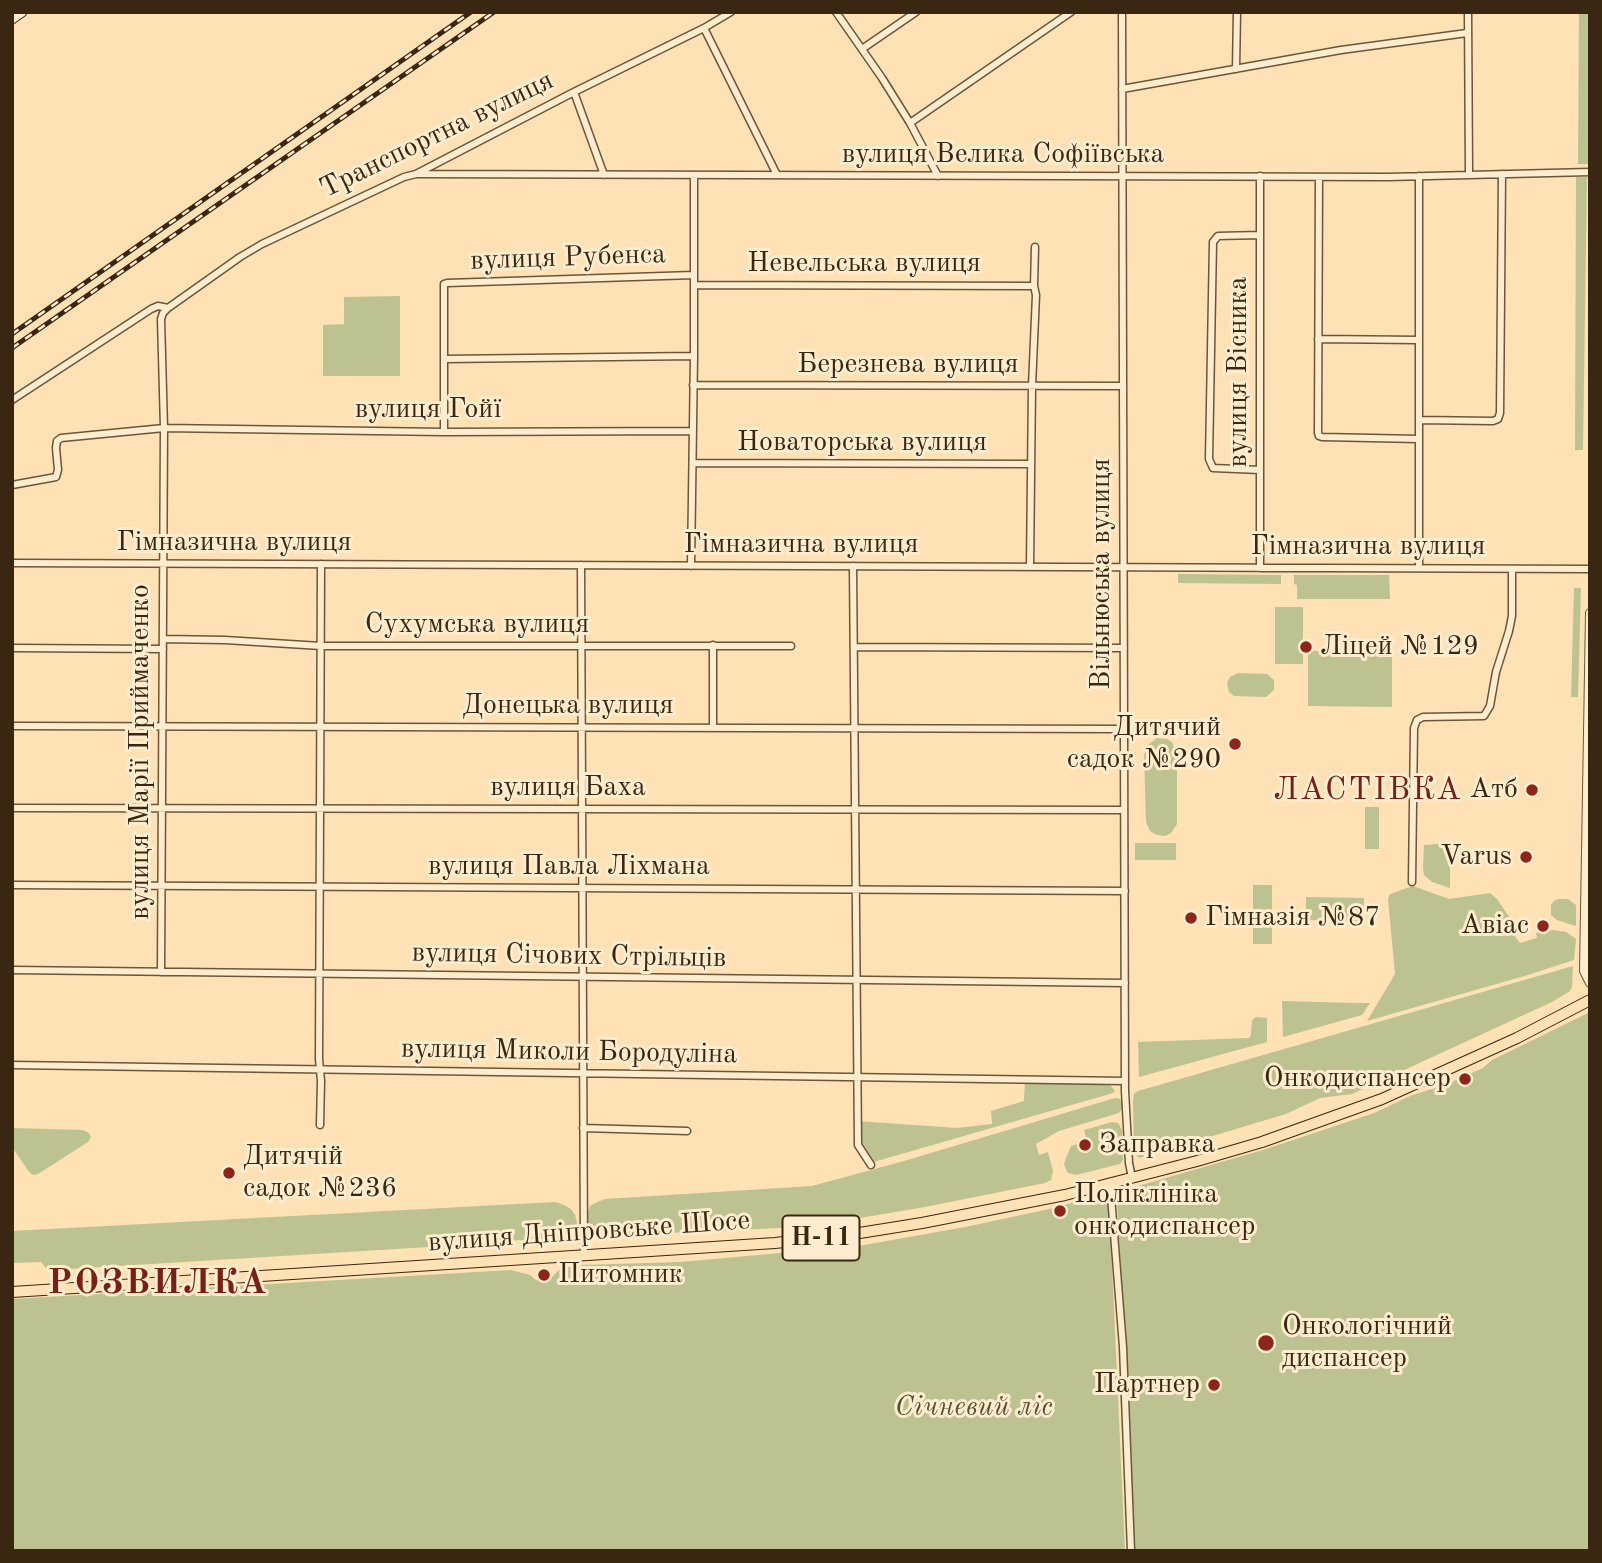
<!DOCTYPE html>
<meta charset="utf-8">
<style>
body{margin:0}
#map{position:relative;width:1602px;height:1563px;overflow:hidden;background:#fee1b4;font-family:"Old Standard TT",serif}
canvas{display:block}
.frame{position:absolute;inset:0;border:14px solid #3a2712;pointer-events:none}
</style>
<div id="map">
<canvas width="1602" height="1563"></canvas>
<div class="frame"></div>
</div>
<script>
const c = document.querySelector('canvas').getContext('2d');
c.lineJoin = 'round';
function fill(path, color) {
  c.fillStyle = color;
  c.fill(path, 'evenodd');
}
function shape(rows) {
  const path = new Path2D();
  for (const r of rows) {
    path.moveTo(r[0], r[1]);
    for (let i = 2; i < r.length; i += 2) path.lineTo(r[i], r[i + 1]);
  }
  return path;
}
function stroke(path, color, width, dash) {
  c.strokeStyle = color;
  c.lineWidth = width;
  c.lineCap = dash ? 'butt' : 'round';
  c.setLineDash(dash || []);
  c.stroke(path);
}
function drawText(font, color, halo, rows, align = 'center') {
  c.font = font + ' "Old Standard TT",serif';
  c.lineWidth = 6;
  c.setLineDash([]);
  c.textBaseline = 'middle';
  c.strokeStyle = halo;
  c.fillStyle = color;
  for (const [text, x, y, turn = 0] of rows) {
    c.save();
    c.translate(x, y);
    c.rotate((+turn || 0) * Math.PI / 180);
    c.textAlign = isNaN(turn) ? turn : align;
    if (halo) c.strokeText(text, 0, 0);
    c.fillText(text, 0, 0);
    c.restore();
  }
}
fill(shape([
 [1579,12,1590,12,1590,164,1578,164],
 [1576,177,1587,177,1583,450,1575,450],
 [400,296,400,376,323,376,323,325,344,324,344,297],
 [1178,574,1281,575,1281,584,1178,583],
 [1294,575,1389,575,1390,599,1297,599,1297,585,1294,584],
 [1574,588,1581,588,1578,697,1571,697],
 [1275,607,1303,607,1303,664,1275,664],
 [1308,651,1392,651,1392,707,1308,706],
 [1238,673,1267,674,1274,680,1274,690,1266,697,1234,696,1229,692,1227,683,1230,677],
 [1157,738,1167,739,1172,742,1177,756,1177,824,1171,833,1165,836,1157,835,1150,831,1146,822,1144,755,1149,744],
 [1365,807,1379,807,1379,849,1365,849],
 [1135,843,1176,843,1176,860,1135,860],
 [1450,843,1450,888,1432,882,1424,875,1423,867,1424,845],
 [1253,885,1272,885,1272,944,1253,944],
 [1413,886,1449,899,1490,893,1497,899,1510,918,1516,938,1520,943,1537,938,1536,933,1553,930,1566,932,1576,939,1574,960,1528,975,1367,1021,1395,974,1388,899,1390,894],
 [1306,897,1364,898,1364,921,1306,920],
 [1558,899,1568,899,1576,905,1576,926,1557,920,1551,915,1551,905,1554,901],
 [1573,966,1572,987,1570,991,1552,1002,1352,1094,1320,1098,1286,1114,1139,1158,1134,1152,1133,1101,1134,1094,1138,1091],
 [1282,1001,1354,1003,1370,1003,1362,1015,1283,1037],
 [1590,1012,1590,1551,1134,1551,1117,1198,1119,1193,1124,1190,1263,1150,1374,1113,1410,1096,1447,1084,1483,1068,1492,1060],
 [1256,1017,1267,1018,1267,1042,1139,1077,1138,1042,1249,1038,1251,1035,1252,1020],
 [1025,1080,1107,1081,1115,1091,1113,1093,870,1163,858,1145,857,1121,957,1128,992,1124,991,1111,1024,1101],
 [1115,1098,1120,1099,1122,1103,1122,1109,1119,1113,1059,1131,1036,1144,1039,1155,1048,1152,1053,1171,1051,1180,1045,1183,925,1207,848,1220,780,1228,601,1236,591,1231,587,1222,587,1214,590,1206,597,1202,605,1199,812,1186,904,1161],
 [1112,1122,1118,1123,1122,1130,1123,1160,1120,1164,1076,1175,1068,1173,1064,1165,1066,1158,1071,1146,1087,1141,1084,1130],
 [12,1128,83,1130,89,1133,91,1137,88,1142,38,1174,33,1175,29,1172,12,1147],
 [1102,1194,1107,1195,1109,1199,1125,1551,12,1551,12,1299,511,1270,530,1275,536,1280,550,1279,560,1269,581,1265,680,1262,859,1246,965,1227,1054,1208],
 [555,1202,564,1205,571,1209,575,1215,577,1223,574,1233,567,1238,500,1241,476,1238,473,1234,446,1237,444,1241,429,1247,53,1270,46,1268,41,1262,12,1263,12,1231]
]), '#bcc390');
const minor = shape([
 [836,12,882,78,910,123,938,176],
 [1122,12,1125,1091,1129,1163,1132,1178],
 [1468,12,1469,174],
 [704,28,777,175],
 [862,49,916,12],
 [1236,69,1237,12],
 [1122,89,1341,50,1467,33],
 [574,92,604,175],
 [910,123,1071,12],
 [418,174,1388,177,1590,172],
 [1260,176,1260,568],
 [1419,176,1419,568],
 [1319,177,1318,433,1319,436,1322,437,1419,439],
 [694,285,1034,286],
 [1318,339,1419,340],
 [445,359,694,356],
 [693,385,1123,386],
 [12,400,151,309,158,306,168,308],
 [1419,420,1493,421,1498,419,1500,413,1502,174],
 [693,431,444,432,164,428,161,319,163,313,168,308,240,257,262,244,404,177,416,174,574,92,704,28,731,12],
 [444,432,444,284,447,283,694,275],
 [693,463,1031,464],
 [1260,470,1213,468,1209,459,1213,242,1218,236,1260,235],
 [12,485,56,477,58,470,56,448,57,441,61,438,164,428,161,972],
 [12,563,1590,569],
 [581,565,584,1256],
 [691,566,694,356,694,175],
 [853,566,858,1145,871,1165],
 [1030,567,1032,386,1036,295,1034,286,1035,247],
 [163,639,225,640,321,646,791,646],
 [713,645,713,728],
 [854,647,1124,648],
 [12,648,163,649],
 [12,726,1124,729],
 [12,808,1124,810],
 [1412,882,1414,728,1417,720,1423,717,1484,716,1490,706,1496,672,1509,631,1512,616,1512,569],
 [12,885,1125,891],
 [12,970,1125,983],
 [12,1065,1125,1081],
 [320,1125,321,1081,319,1059,321,564],
 [583,1128,687,1131],
 [1110,1183,1123,1347,1131,1551]
]);
const tertiary = shape([
 [1590,613,1584,971,1590,983]
]);
const secondary = shape([
 [12,19,22,12]
]);
const primary = shape([
 [12,1292,775,1243,847,1235,922,1223,1065,1195,1197,1161,1262,1142,1382,1099,1517,1038,1590,1000]
]);
stroke(minor, '#6b563a', 9);
stroke(tertiary, '#6b563a', 10);
stroke(secondary, '#3a2712', 11);
stroke(primary, '#3a2712', 12);
stroke(minor, '#feecce', 6);
stroke(tertiary, '#feecce', 8);
stroke(secondary, '#feecce', 9);
stroke(primary, '#fee1b4', 10);
const rail = shape([
 [12,334,471,12],
 [12,348,494,12]
]);
stroke(rail, '#3a2712', 5);
stroke(rail, '#feecce', 2.5, [8]);
for (const [x, y, r, color] of [
 [1306,647,7,"#8f2418"],
 [1235,744,7,"#8f2418"],
 [1532,790,7,"#8f2418"],
 [1526,857,7,"#8f2418"],
 [1191,918,7,"#8f2418"],
 [1543,926,7,"#8f2418"],
 [1465,1079,7,"#8f2418"],
 [1085,1145,7,"#8f2418"],
 [229,1173,7,"#8f2418"],
 [1060,1211,7,"#8f2418"],
 [544,1275,7,"#8f2418"],
 [1266,1343,9,"#8f2418"],
 [1214,1385,7,"#8f2418"]
]) {
  const dot = new Path2D();
  dot.arc(x, y, r, 0, 2 * Math.PI);
  c.fillStyle = color;
  c.fill(dot);
  stroke(dot, '#feecce', 2.5);
}
for (const [x, y, w] of [
 [821,1238,77]
]) {
  const box = new Path2D();
  box.roundRect(x - w / 2, y - 22.5, w, 45, 5);
  c.fillStyle = '#feecce';
  c.fill(box);
  stroke(box, '#3a2712', 2);
}
drawText('bold 26px', '#3a2712', null, [
 ["Н-11",821,1238]
]);
drawText('28px', '#3a2712', '#feecce', [
 ["Транспортна вулиця",437,135,-26],
 ["вулиця Велика Софіївська",1003,155],
 ["вулиця Рубенса",568,258,-2],
 ["Невельська вулиця",864,264],
 ["Березнева вулиця",908,365],
 ["вулиця Вісника",1239,372,-90],
 ["вулиця Гойї",428,410],
 ["Новаторська вулиця",862,443],
 ["Гімназична вулиця",234,543],
 ["Гімназична вулиця",801,545],
 ["Гімназична вулиця",1368,547],
 ["Вільнюська вулиця",1102,574,-90],
 ["Сухумська вулиця",477,625],
 ["Донецька вулиця",568,706],
 ["вулиця Марії Приймаченко",141,752,-90],
 ["вулиця Баха",568,788],
 ["вулиця Павла Ліхмана",569,867],
 ["вулиця Січових Стрільців",569,956,1],
 ["вулиця Миколи Бородуліна",569,1052,1],
 ["вулиця Дніпровське Шосе",589,1232,-4]
]);
drawText('28px', '#3a2712', '#feecce', [
 ["Ліцей №129",1320,647],
 ["Дитячий",1221,728,"right"],
 ["садок №290",1221,760,"right"],
 ["Атб",1518,790,"right"],
 ["Varus",1512,857,"right"],
 ["Гімназія №87",1205,918],
 ["Авіас",1529,926,"right"],
 ["Онкодиспансер",1451,1079,"right"],
 ["Заправка",1099,1145],
 ["Дитячій",243,1157],
 ["садок №236",243,1189],
 ["Поліклініка",1074,1195],
 ["онкодиспансер",1074,1227],
 ["Питомник",558,1275],
 ["Онкологічний",1282,1327],
 ["диспансер",1282,1359],
 ["Партнер",1200,1385,"right"]
], 'left');
drawText('italic 28px', '#5a4e32', '#feecce', [
 ["Січневий ліс",974,1408]
]);
c.letterSpacing = '2px';
drawText('32px', '#7a1f14', '#feecce', [
 ["ЛАСТІВКА",1368,791]
]);
c.letterSpacing = '0px';
c.letterSpacing = '2px';
drawText('bold 35px', '#7a1f14', '#feecce', [
 ["РОЗВИЛКА",158,1284]
]);
c.letterSpacing = '0px';
</script>
